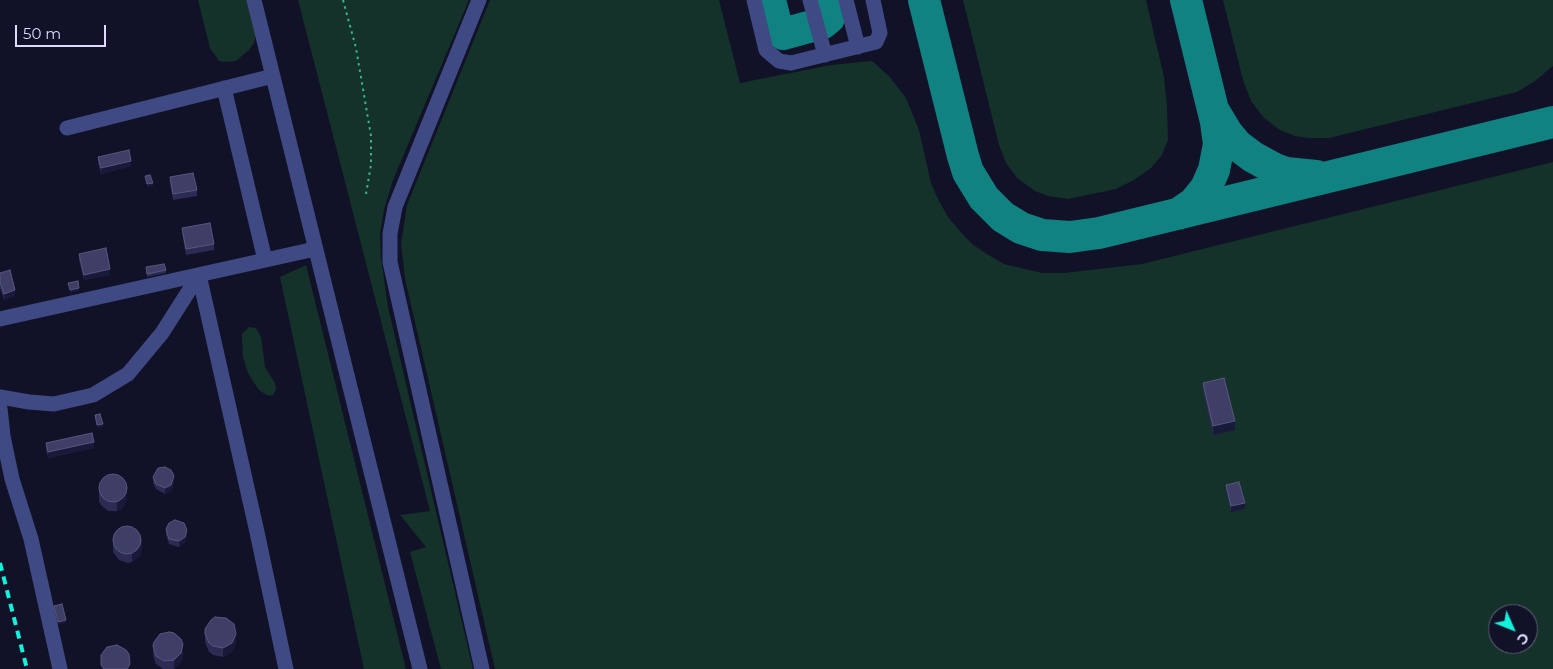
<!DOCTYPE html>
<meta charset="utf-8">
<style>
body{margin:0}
#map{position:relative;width:1553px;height:669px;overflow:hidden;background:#111227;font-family:Montserrat,sans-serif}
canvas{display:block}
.north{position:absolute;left:1488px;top:604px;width:50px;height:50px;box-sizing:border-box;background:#111227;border:1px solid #61637d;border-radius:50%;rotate:134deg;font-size:14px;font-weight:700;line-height:20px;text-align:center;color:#d9dcfd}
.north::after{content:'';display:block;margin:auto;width:18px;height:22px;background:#0ff3dc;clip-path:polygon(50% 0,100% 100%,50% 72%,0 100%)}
.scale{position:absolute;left:15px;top:25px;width:91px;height:22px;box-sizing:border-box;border:2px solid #d9dcfd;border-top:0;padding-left:6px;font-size:15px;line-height:18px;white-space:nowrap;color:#d9dcfd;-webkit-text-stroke:4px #111227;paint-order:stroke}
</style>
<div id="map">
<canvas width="1553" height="669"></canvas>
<div class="north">С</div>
<div class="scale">50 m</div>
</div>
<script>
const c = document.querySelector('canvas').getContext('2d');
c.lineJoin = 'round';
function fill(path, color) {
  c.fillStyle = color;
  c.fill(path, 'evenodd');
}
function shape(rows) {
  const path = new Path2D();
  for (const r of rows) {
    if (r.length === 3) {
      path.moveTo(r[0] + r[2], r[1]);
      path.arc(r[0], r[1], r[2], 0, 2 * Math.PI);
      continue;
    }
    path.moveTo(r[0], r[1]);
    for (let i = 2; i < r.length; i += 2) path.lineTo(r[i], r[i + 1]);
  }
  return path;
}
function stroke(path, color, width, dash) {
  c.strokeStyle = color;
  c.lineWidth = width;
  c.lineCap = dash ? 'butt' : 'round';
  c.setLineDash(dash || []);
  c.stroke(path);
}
fill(shape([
 [198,0,248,0,256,35,254,43,249,50,236,61,223,62,219,61,210,48],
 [298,0,469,0,393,180,384,210,380,234,381,258,388,307,473,669,441,669,410,552,426,547,400,515,430,511],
 [490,0,719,0,740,83,831,65,872,61,889,76,906,98,919,130,931,183,938,199,948,217,959,230,972,244,987,254,1004,264,1042,273,1064,273,1142,264,1553,162,1553,669,495,669,405,279,401,244,407,205],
 [1498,614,1528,614,1528,644,1498,644],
 [963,0,1146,0,1164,77,1167,106,1168,140,1162,155,1151,168,1134,180,1116,189,1068,199,1048,196,1035,191,1017,178,1006,163,999,145],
 [1223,0,1553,0,1553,66,1535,81,1517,92,1329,138,1308,138,1295,136,1280,130,1264,118,1251,101,1243,80],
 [306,265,406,669,364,669,280,277],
 [249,327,256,328,261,337,265,367,275,383,276,390,273,395,269,396,260,391,254,383,248,373,243,357,242,339,242,334]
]), '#14312a');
stroke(shape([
 [770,0,777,28,783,34,823,23,829,18,831,10,828,0],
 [924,0,963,156,968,172,984,198,1003,217,1021,228,1042,235,1070,237,1099,233,1553,122],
 [1215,113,1227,133,1237,145,1253,157,1275,169,1286,173,1316,176],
 [1178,214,1194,203,1206,188,1214,170,1219,144,1216,122,1186,0]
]), '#108282', 32);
stroke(shape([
 [343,0,356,48,371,136,371,165,366,194]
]), '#36b493', 2, [2.5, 4]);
stroke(shape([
 [254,0,420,669],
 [479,0,395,207,390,234,390,262,482,669],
 [754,0,766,50,779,61,791,63,876,42,880,33,873,0],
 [810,0,825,55],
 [846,0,858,47],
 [224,88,265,260],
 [67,128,273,76],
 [199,275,257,532,286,669],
 [0,319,315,249],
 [0,397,29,402,54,404,93,395,128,374,162,333,199,275],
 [0,408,3,436,12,479,31,539,60,669]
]), '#3f4a84', 15);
stroke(shape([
 [0,563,27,669]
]), '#0ff3dc', 4, [8, 6]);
fill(shape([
 [98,157,131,166,101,174,98,163],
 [170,177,197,190,197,196,173,200,170,183],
 [182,228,214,244,214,250,186,255,182,233],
 [79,254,110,275,84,280,79,260],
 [146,267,166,270,166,273,147,277],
 [0,273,15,296,4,300,0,288],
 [1203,383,1235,430,1213,435,1203,391],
 [46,443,94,448,48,458,46,449],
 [153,477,174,482,171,491,165,494,156,489,153,483],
 [1226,485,1245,509,1231,512,1226,491],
 [99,492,127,500,122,509,117,511,108,511,101,505,99,501],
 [166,529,187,535,185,542,179,547,169,544,166,535],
 [113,544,142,547,140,556,132,562,128,563,119,560,113,552],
 [205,634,236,643,232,652,223,657,213,655,209,652,205,642],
 [153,646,183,652,181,662,174,669,163,669,156,664,153,655]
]), '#2b2b54');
fill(shape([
 [131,161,131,166,101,174,101,168],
 [153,183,153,186,147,187,147,184],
 [110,269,110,275,84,280,84,275],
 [79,288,79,291,70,293,70,290],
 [15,290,15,296,4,300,4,294],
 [1235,421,1235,430,1213,435,1213,426],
 [103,424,103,427,97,428,97,425],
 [94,442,94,448,48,458,48,452],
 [174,476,174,482,171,491,165,494,165,488],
 [127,492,127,500,122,509,117,511,117,503],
 [1245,503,1245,509,1231,512,1231,506],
 [187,530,187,535,185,542,179,547,179,541],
 [142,539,142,547,140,556,132,562,132,553],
 [66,620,66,623,58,625,58,622],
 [236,634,236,643,232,652,223,657,223,648],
 [183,644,181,662,174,669,174,660]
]), '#19193a');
const building = shape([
 [129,150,131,161,101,168,98,157,129,150],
 [193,173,197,190,173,194,170,177,193,173],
 [150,175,153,183,147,184,145,176,150,175],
 [210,223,214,244,186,249,182,228,210,223],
 [106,248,110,269,84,275,79,254,106,248],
 [164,264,166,270,147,274,146,267,164,264],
 [10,270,15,290,4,294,0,282,0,273,10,270],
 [78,281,79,288,70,290,68,283,78,281],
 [1224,378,1235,421,1213,426,1203,383,1224,378],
 [100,414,103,424,97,425,95,415,100,414],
 [92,433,94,442,48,452,46,443,92,433],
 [165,467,171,470,174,476,171,485,165,488,156,484,153,477,158,468,165,467],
 [113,488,14],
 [1239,482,1245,503,1231,506,1226,485,1239,482],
 [175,520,184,523,187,530,185,537,179,541,169,539,166,529,169,523,175,520],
 [127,540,14],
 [62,604,66,620,58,622,54,606,62,604],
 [215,617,226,618,234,624,236,634,232,643,223,648,213,646,209,643,205,634,205,629,211,620,215,617],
 [169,632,174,633,181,639,183,644,181,653,174,660,164,661,156,656,153,646,154,642,160,634,169,632],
 [117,645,126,650,129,654,130,664,127,669,104,669,101,665,101,655,107,647,117,645]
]);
fill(building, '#3e3e66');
stroke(building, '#56577e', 1);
</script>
